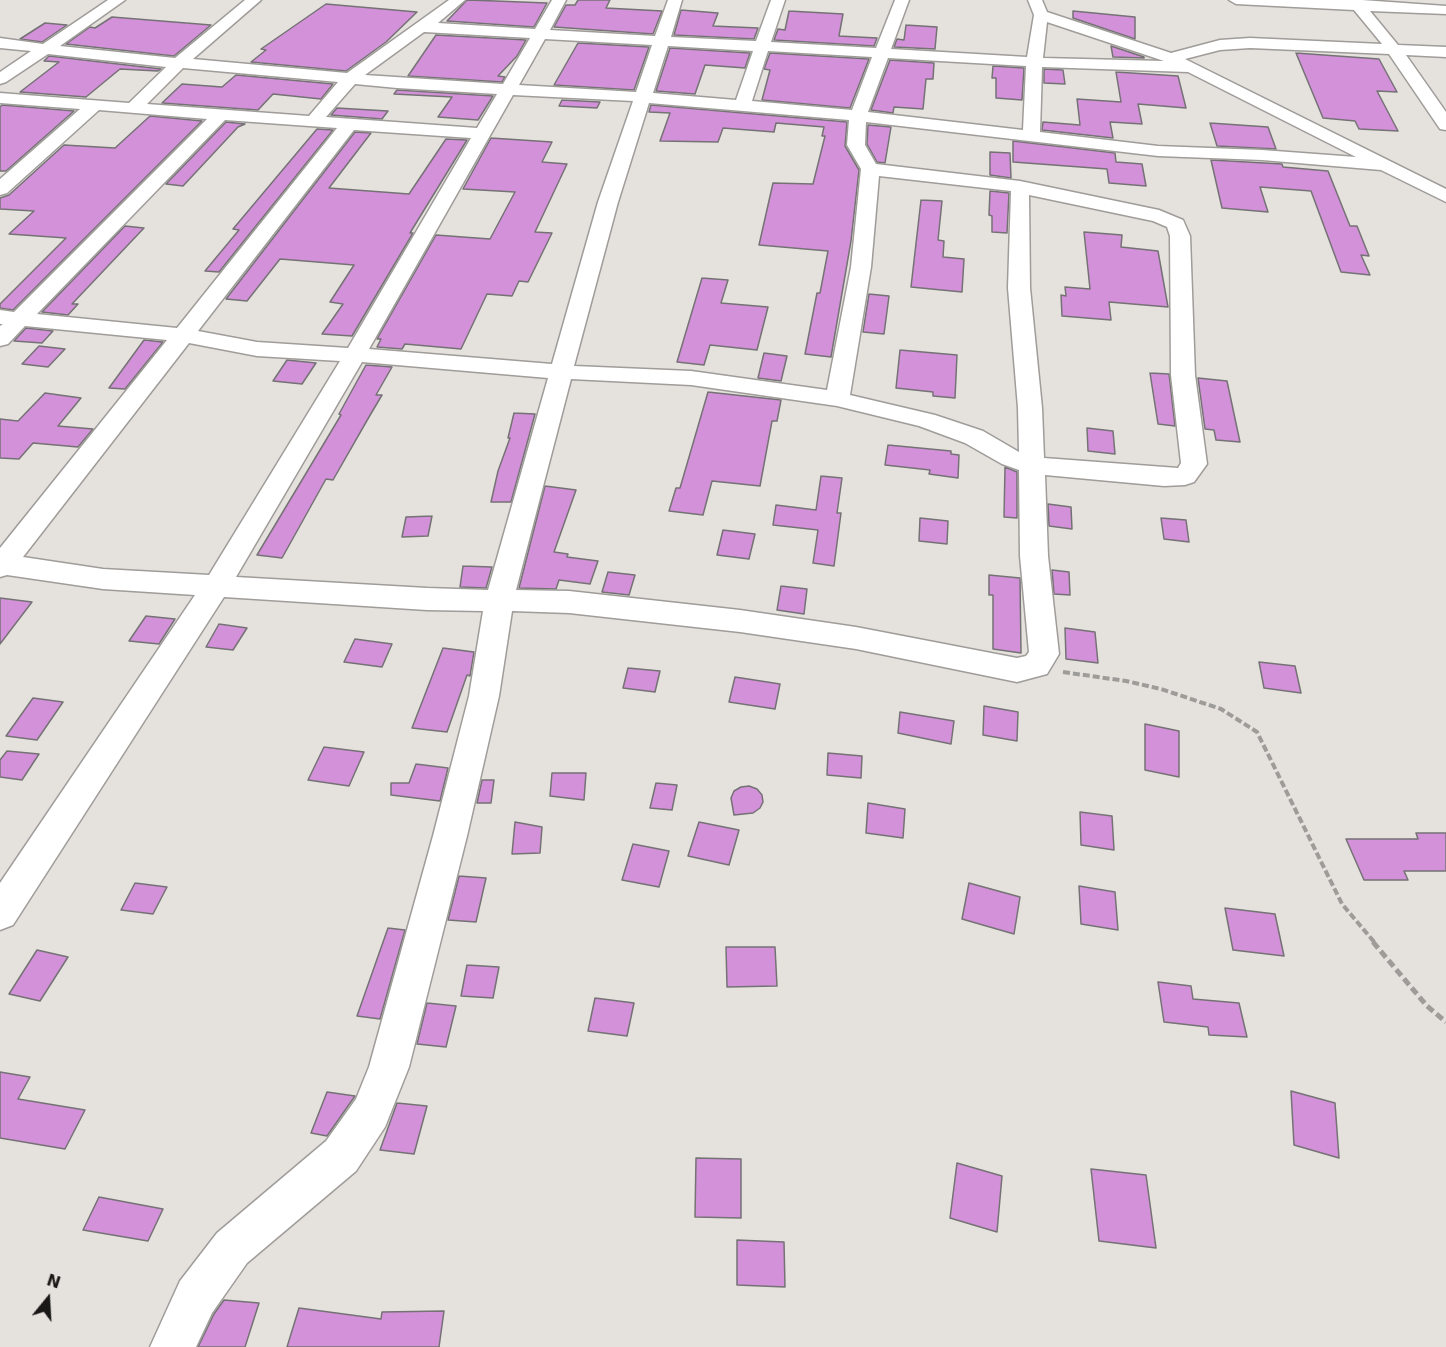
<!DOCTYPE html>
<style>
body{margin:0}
#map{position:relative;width:1446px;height:1347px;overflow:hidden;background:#e5e2de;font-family:"DejaVu Sans",sans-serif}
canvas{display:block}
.north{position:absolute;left:18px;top:1269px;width:60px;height:60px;-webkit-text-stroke:4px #e5e2de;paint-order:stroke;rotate:18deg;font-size:16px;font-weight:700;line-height:24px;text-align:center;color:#191816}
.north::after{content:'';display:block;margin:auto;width:21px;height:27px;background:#191816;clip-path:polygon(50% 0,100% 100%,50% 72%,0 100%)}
</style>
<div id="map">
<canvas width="1446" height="1347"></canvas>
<div class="north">N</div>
</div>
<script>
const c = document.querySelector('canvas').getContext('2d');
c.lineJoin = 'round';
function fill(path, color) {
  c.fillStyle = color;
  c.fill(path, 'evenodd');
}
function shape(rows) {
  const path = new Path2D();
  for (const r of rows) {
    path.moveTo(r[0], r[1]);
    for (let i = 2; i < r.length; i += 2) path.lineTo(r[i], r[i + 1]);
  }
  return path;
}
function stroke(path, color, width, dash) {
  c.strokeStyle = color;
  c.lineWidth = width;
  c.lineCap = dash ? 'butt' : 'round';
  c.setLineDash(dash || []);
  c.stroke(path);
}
const building = shape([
 [467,0,496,1,547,3,534,27,447,21,467,0],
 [578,0,610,0,606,8,662,11,653,34,554,27,566,5,575,5,578,0],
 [326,4,417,12,386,42,346,71,251,62,266,50,261,49,326,4],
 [681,10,718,13,713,26,758,28,754,39,674,35,681,10],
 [789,11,843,14,839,36,877,38,874,46,774,40,778,29,785,30,789,11],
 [1073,11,1135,17,1135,39,1073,18,1073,11],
 [112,17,211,25,174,56,66,44,90,27,95,28,112,17],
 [45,23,67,25,42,42,20,39,45,23],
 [906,25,937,27,935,49,894,47,897,39,904,40,906,25],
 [436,35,526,40,517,56,498,76,505,77,502,82,408,76,436,35],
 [578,43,649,47,634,90,554,85,578,43],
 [1111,46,1144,57,1144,58,1113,57,1111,46],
 [670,48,750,53,745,68,705,65,695,94,656,91,670,48],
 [770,53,869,59,850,108,762,100,770,70,764,69,770,53],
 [1296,53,1379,59,1397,92,1377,91,1398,131,1359,129,1355,121,1323,118,1296,53],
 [49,56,161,69,158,71,120,69,86,97,20,92,59,62,44,61,49,56],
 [890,60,934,63,933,79,926,79,923,109,894,107,893,113,871,110,890,60],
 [993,66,1024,68,1022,100,996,98,996,78,992,78,993,66],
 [1044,69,1063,70,1065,84,1044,83,1044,69],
 [1116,72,1178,76,1186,108,1138,104,1142,124,1110,122,1113,138,1042,130,1043,122,1080,125,1077,99,1121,102,1116,72],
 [236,75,333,84,321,99,273,94,258,110,162,103,182,84,222,87,236,75],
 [397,90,493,96,478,120,438,117,452,97,394,94,397,90],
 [562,100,600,102,597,108,559,106,562,100],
 [2,105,74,111,6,171,0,171,0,107,2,105],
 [651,105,847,122,845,146,859,170,851,241,831,357,805,354,817,293,820,293,828,251,759,245,773,183,813,184,825,136,822,136,824,127,776,123,774,132,723,128,718,142,660,141,670,113,649,112,651,105],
 [337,108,388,111,382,119,331,115,337,108],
 [150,116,202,121,13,310,0,308,0,304,66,238,9,234,34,211,0,209,0,198,9,195,64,145,115,148,150,116],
 [226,122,245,124,238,127,183,186,166,184,226,122],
 [1210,123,1268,127,1276,149,1217,146,1210,123],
 [868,125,891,127,885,163,877,162,867,144,868,125],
 [317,129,333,130,219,272,205,271,239,230,233,229,317,129],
 [355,132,371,133,329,188,409,194,446,139,467,140,410,233,413,233,352,336,322,334,343,304,330,302,354,265,280,259,247,301,226,299,355,132],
 [491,138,552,142,542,162,567,164,535,232,552,233,528,282,519,281,512,296,487,294,461,349,405,344,402,349,377,347,381,339,377,339,436,235,490,239,515,192,463,189,491,138],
 [1013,141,1115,153,1116,162,1142,164,1146,186,1109,183,1107,169,1013,162,1013,141],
 [990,152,1010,153,1011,178,990,175,990,152],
 [1211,160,1282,164,1283,167,1328,171,1350,226,1357,226,1369,256,1361,255,1370,275,1341,272,1311,191,1260,187,1268,212,1222,208,1211,160],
 [990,191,1009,193,1007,233,992,232,992,216,989,215,990,191],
 [921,200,942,201,938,240,944,241,943,257,964,259,962,292,911,287,921,200],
 [125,226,144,228,72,304,78,304,68,315,42,312,125,226],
 [1084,232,1122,235,1121,247,1158,251,1168,307,1109,302,1111,320,1062,316,1061,295,1066,296,1065,287,1090,289,1084,232],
 [702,278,728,280,721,303,768,307,757,350,710,345,704,365,677,362,702,278],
 [869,294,889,296,884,334,863,332,869,294],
 [26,328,53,331,42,343,14,341,26,328],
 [144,340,163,342,125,389,109,388,144,340],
 [39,346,65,349,48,367,22,364,39,346],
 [900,350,957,355,955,398,933,396,933,392,896,388,900,350],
 [764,353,787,356,781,381,758,378,764,353],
 [287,360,316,363,302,384,273,381,287,360],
 [366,365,392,367,376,395,382,395,369,417,333,480,326,479,282,558,257,555,341,415,339,414,366,365],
 [1150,373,1169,374,1175,426,1158,424,1150,373],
 [1198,378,1227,381,1240,442,1216,440,1214,430,1205,429,1198,378],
 [708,392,781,400,777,421,772,421,760,486,712,481,703,515,669,511,676,488,680,488,708,392],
 [45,393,81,398,58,426,93,429,78,447,33,443,19,459,0,458,0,419,18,421,45,393],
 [514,413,535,414,511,502,491,502,498,471,510,438,508,438,514,413],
 [1087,428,1113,431,1115,454,1088,451,1087,428],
 [888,445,951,451,951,454,959,455,958,478,929,474,930,470,885,465,888,445],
 [1005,467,1017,472,1017,518,1004,517,1005,467],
 [821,476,842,478,837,513,841,513,834,566,813,563,818,530,773,525,776,505,816,510,821,476],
 [545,486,576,490,554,552,568,554,567,557,598,561,590,584,559,580,556,589,519,588,545,486],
 [1048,504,1071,507,1072,529,1049,526,1048,504],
 [432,516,428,536,402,537,406,517,432,516],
 [920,518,948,521,947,544,919,541,920,518],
 [1161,518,1186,520,1189,542,1164,539,1161,518],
 [723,530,755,534,749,559,717,555,723,530],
 [463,566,492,567,486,588,460,587,463,566],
 [1052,570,1069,572,1070,595,1054,594,1052,570],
 [608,572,635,575,629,595,602,592,608,572],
 [989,575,1020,578,1021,653,993,649,993,595,989,595,989,575],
 [781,586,807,589,804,614,777,610,781,586],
 [0,598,32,602,0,644,0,598],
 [146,616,175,619,159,644,129,641,146,616],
 [219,624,247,628,233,650,206,647,219,624],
 [1065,628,1095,632,1098,663,1066,659,1065,628],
 [355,639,392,644,382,667,344,662,355,639],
 [443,648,474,652,470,676,467,675,447,732,412,728,443,648],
 [1259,662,1295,666,1301,693,1264,688,1259,662],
 [628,668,660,671,655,692,623,688,628,668],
 [735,677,780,684,775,709,729,702,735,677],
 [33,698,63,702,37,740,6,736,33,698],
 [984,706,1018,712,1017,741,983,735,984,706],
 [900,712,954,721,951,744,898,733,900,712],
 [1145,724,1179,731,1179,777,1145,770,1145,724],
 [324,747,364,752,349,786,308,780,324,747],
 [7,751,39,754,22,780,0,777,0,760,7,751],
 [828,753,862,756,861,778,827,775,828,753],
 [416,764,448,768,440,801,391,795,391,783,409,783,416,764],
 [552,773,586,773,584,800,550,796,552,773],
 [482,780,494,780,491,803,477,803,482,780],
 [656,783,677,785,672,810,650,808,656,783],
 [749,786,757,789,762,795,763,802,760,808,753,813,734,815,731,798,734,791,741,787,749,786],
 [868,803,905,809,903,838,866,833,868,803],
 [1080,812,1112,816,1114,850,1081,845,1080,812],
 [515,822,542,827,540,853,512,854,515,822],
 [699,822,739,830,729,865,688,856,699,822],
 [1416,833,1446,833,1446,871,1404,871,1408,880,1364,880,1346,839,1418,839,1416,833],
 [633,844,669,851,659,887,622,880,633,844],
 [459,876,486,878,476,922,448,920,459,876],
 [135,883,167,887,153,914,121,910,135,883],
 [969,883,1020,897,1014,934,962,919,969,883],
 [1079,886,1115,892,1118,930,1081,924,1079,886],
 [1225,908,1275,914,1284,956,1233,950,1225,908],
 [388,928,405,930,380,1019,357,1016,388,928],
 [726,947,775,947,777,986,727,987,726,947],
 [37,950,68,957,40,1001,9,994,37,950],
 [467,965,499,967,493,998,461,996,467,965],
 [1158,982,1191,986,1193,999,1239,1003,1247,1037,1209,1035,1208,1027,1164,1022,1158,982],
 [595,998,634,1003,627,1036,588,1031,595,998],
 [427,1003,456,1006,446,1047,417,1044,427,1003],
 [0,1072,30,1077,18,1099,85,1110,65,1149,0,1138,0,1072],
 [1291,1091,1335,1103,1339,1158,1294,1145,1291,1091],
 [327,1092,355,1096,327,1136,311,1133,327,1092],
 [397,1103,427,1106,414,1154,380,1150,397,1103],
 [696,1158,741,1159,741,1218,695,1217,696,1158],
 [957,1163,1002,1176,997,1232,950,1218,957,1163],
 [1091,1169,1146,1175,1156,1248,1099,1241,1091,1169],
 [99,1197,163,1209,148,1241,83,1230,99,1197],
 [737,1240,784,1242,785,1287,737,1285,737,1240],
 [224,1300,259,1303,245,1347,198,1347,214,1314,224,1300],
 [299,1308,381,1319,382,1312,444,1311,439,1347,287,1347,299,1308]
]);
fill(building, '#d291d8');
stroke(building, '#757275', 1.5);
const street = shape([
 [108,0,125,0,60,46,175,58,245,0,261,0,193,59,347,73,449,0,465,0,438,23,535,29,552,0,566,0,550,30,655,36,668,0,682,0,671,37,756,41,771,0,785,0,771,42,876,48,895,0,909,0,891,49,1027,57,1034,15,1028,0,1042,0,1047,12,1171,53,1220,40,1250,38,1382,44,1354,10,1236,4,1229,0,1362,0,1446,6,1446,14,1370,11,1398,45,1446,47,1446,57,1406,55,1446,112,1446,130,1440,129,1389,54,1250,48,1220,50,1185,59,1446,189,1446,202,1381,170,1262,160,1158,156,866,122,865,145,876,164,1020,181,1159,210,1183,220,1190,236,1195,375,1207,464,1194,482,1185,485,1164,486,1045,475,1048,556,1059,654,1047,674,1017,682,856,649,740,632,569,613,512,611,499,696,467,836,409,1067,385,1127,356,1171,247,1263,212,1313,196,1347,150,1347,180,1281,217,1233,326,1141,356,1099,369,1067,433,836,469,696,483,611,427,610,224,597,13,925,0,930,0,883,195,595,103,589,7,575,0,577,0,548,167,340,25,326,8,344,0,346,0,326,3,324,0,324,0,310,14,312,207,119,99,110,7,193,0,195,0,179,80,109,0,103,0,93,129,103,166,67,48,54,6,82,0,84,0,72,31,51,0,48,0,38,43,44,108,0],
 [1047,22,1164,61,1043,58,1047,22],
 [424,32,530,38,503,84,365,75,424,32],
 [545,39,652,45,636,92,519,85,545,39],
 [668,46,753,51,736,100,653,93,668,46],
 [768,51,872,57,852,110,752,101,768,51],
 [888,58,1026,66,1023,130,868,112,888,58],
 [1042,67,1188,72,1356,157,1262,150,1158,146,1040,132,1042,67],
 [183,68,338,82,309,116,147,104,183,68],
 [355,84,397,88,497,94,477,128,326,117,355,84],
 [513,95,633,101,598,202,552,364,369,349,513,95],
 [649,103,849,120,847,145,861,169,851,267,827,390,691,371,574,366,618,202,649,103],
 [225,120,337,128,177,328,37,314,225,120],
 [354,130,471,138,348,348,257,342,198,331,354,130],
 [879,176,1011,191,1008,288,1018,408,1019,452,983,431,935,415,850,395,871,267,879,176],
 [1029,195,1153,221,1167,227,1170,236,1171,375,1181,463,1178,468,1044,458,1042,408,1030,288,1029,195],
 [189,343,257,356,340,361,209,575,103,569,23,557,189,343],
 [362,362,548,378,488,590,427,588,236,577,362,362],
 [571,379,691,385,837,406,919,426,965,443,1002,464,1019,470,1020,556,1029,652,1026,656,1017,658,856,627,740,610,569,591,516,590,571,379]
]);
stroke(street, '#9f9c99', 3);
stroke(shape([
 [1063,672,1126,681,1161,689,1221,709,1257,732,1342,904,1375,943]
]), '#9e9c99', 4, [7, 3]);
stroke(shape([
 [1373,942,1427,1006,1446,1022]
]), '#9e9c99', 5, [8, 4]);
fill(street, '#fff');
</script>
